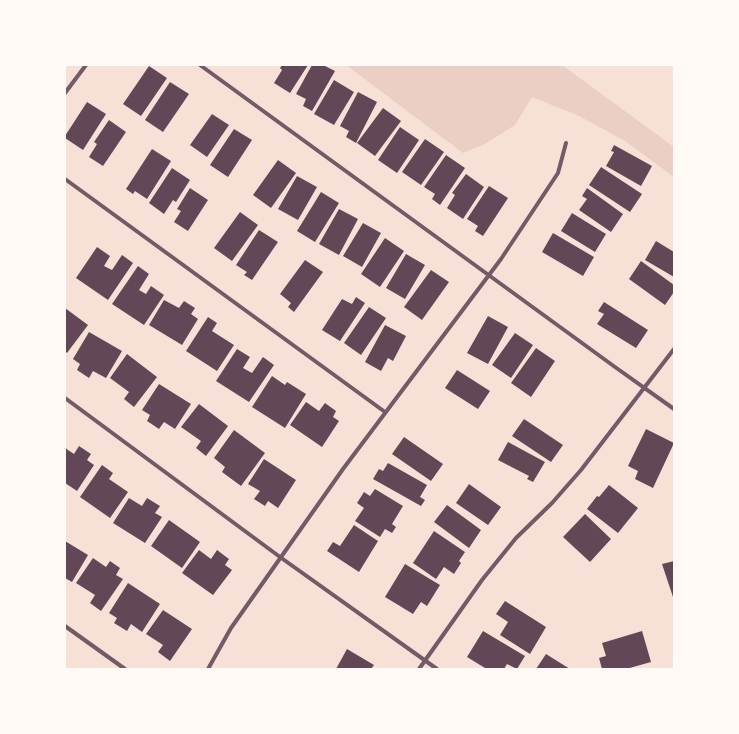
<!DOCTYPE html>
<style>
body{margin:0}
#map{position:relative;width:739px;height:734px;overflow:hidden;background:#f7e1d7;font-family:"Source Serif 4",serif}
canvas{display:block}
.frame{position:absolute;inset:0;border:66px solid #fffaf5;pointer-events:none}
</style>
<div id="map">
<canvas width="739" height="734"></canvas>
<div class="frame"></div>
</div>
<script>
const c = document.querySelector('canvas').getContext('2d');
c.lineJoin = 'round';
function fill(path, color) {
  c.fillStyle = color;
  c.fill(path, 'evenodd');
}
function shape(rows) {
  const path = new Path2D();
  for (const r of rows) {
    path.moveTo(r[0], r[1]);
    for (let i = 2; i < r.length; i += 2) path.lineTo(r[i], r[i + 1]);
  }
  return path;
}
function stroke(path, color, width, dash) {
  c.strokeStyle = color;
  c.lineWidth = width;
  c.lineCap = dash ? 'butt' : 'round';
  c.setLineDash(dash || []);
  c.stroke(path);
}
fill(shape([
 [346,65,562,65,674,147,674,177,625,141,579,116,532,97,515,125,485,144,463,153]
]), '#ebcfc5');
fill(shape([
 [282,65,308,65,290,93,274,83,282,70,280,68],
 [312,65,323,65,335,71,312,111,303,106,306,99,296,94],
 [149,66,167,78,141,116,123,104],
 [334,80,354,92,334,125,314,114],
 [170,82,189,94,163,132,145,120],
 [358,92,377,102,356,143,346,137,349,131,340,126],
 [87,102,106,114,83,150,65,138,65,136],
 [383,108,401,121,375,156,357,143],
 [212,114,229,125,207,157,190,145],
 [109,120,126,132,103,166,89,157,97,144,94,142],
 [400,127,419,140,397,173,378,160],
 [234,129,252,140,228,177,210,165],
 [425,139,444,152,421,185,402,172],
 [614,145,652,166,641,186,606,166,614,152,611,151],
 [152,149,171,161,147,199,135,191,133,194,126,189],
 [446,155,465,168,440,205,432,199,435,194,424,187],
 [278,160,296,173,271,208,253,195],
 [601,167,642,194,630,212,589,185],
 [172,168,190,180,176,202,173,200,164,214,149,203],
 [466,174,484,187,463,219,447,208,455,195,452,193],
 [297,176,317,187,298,220,278,209],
 [489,186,508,198,483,236,475,231,478,226,467,219],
 [190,188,208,200,188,231,174,222,181,211,177,209],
 [587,188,623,214,611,232,579,210,587,199,582,196],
 [321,192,339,203,315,242,297,231],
 [339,209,358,219,339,255,319,244],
 [240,212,258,225,232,261,214,248],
 [572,213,606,234,595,252,561,231],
 [363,223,381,233,362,267,343,256],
 [259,230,278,242,252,280,244,275,247,272,236,265],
 [553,233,594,257,583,276,542,252],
 [385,238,404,251,380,287,361,274],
 [656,241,674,252,674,277,645,260],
 [97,247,110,256,104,266,112,270,122,255,133,263,108,300,76,278],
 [406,254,425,265,405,299,386,288],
 [305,260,323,272,294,312,288,307,291,303,280,294],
 [641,261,674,285,674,292,665,305,629,279],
 [138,266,149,274,139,290,146,294,151,286,164,295,144,325,112,304],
 [431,270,449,282,422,320,404,307],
 [356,297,365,303,340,341,322,330,342,299,352,304],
 [164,300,179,308,184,301,195,308,191,314,198,319,182,345,149,325],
 [604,302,648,330,636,348,597,324,604,314,598,311],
 [369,307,386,318,361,355,344,343],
 [65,308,88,325,67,353,65,351],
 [488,316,508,327,488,364,467,353],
 [208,317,217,323,212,331,234,345,217,371,186,351],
 [385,325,406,336,393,361,388,358,381,371,365,362],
 [89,332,122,351,106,378,93,371,89,378,77,370,80,364,73,359],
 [515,333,533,345,511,378,492,365],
 [536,348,555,361,531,397,511,383],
 [237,349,250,357,243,368,252,373,263,357,274,365,249,402,216,381],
 [127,354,157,377,134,407,124,399,129,392,110,378],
 [457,370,490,391,478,409,445,388],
 [272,376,285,385,287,382,306,394,285,428,252,407],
 [159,384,191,404,175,429,164,422,159,429,147,421,150,415,142,410],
 [306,402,319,411,325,403,336,411,333,417,339,421,322,447,290,425],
 [199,404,228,426,206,456,196,448,201,441,181,427],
 [524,419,563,445,551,462,512,436],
 [646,429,674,443,653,488,635,479,638,471,628,466],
 [234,430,265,453,241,486,222,472,225,467,214,458],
 [404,437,443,464,431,481,392,454],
 [508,442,545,462,533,482,527,479,529,476,498,460],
 [79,446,91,454,87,460,94,465,77,491,65,483,65,448,74,454],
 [264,459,296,480,278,508,268,501,265,506,254,499,260,491,248,484],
 [388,463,427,485,420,497,425,500,421,506,373,479,379,469,383,471],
 [102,465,113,473,109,479,128,492,110,518,80,497],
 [469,484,501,507,488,525,456,503],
 [609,485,638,508,618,533,587,509,597,496,599,497],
 [375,489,403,506,392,524,396,527,392,533,385,529,380,537,355,521,364,508,357,503,364,492,370,496],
 [129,498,142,506,147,498,160,506,155,513,162,517,145,543,113,523],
 [447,505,481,530,469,548,434,522],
 [585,514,611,539,590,562,563,537],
 [169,520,200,542,182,568,151,546],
 [354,525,378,541,359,572,327,551,333,542,340,546],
 [434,531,465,552,459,561,461,563,454,574,444,567,436,579,413,563],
 [65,541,88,555,72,582,65,578],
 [199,550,211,559,217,550,229,559,225,565,232,570,213,595,182,573],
 [93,558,106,567,110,561,120,568,116,575,123,579,101,611,90,603,95,595,76,583],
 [674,561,674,597,673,597,662,564],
 [405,564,440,585,427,606,421,602,413,614,385,597],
 [128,583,160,604,142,632,131,624,127,631,114,623,117,618,109,613],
 [505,601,546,627,530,654,500,635,508,622,496,614],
 [163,610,192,629,170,661,158,652,163,645,146,634],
 [483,631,525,656,517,669,507,664,504,669,484,669,485,668,467,657],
 [642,631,651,662,626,669,602,669,599,658,606,656,602,643],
 [347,649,374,665,371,669,336,669],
 [546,654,570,669,536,669]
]), '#644757');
stroke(shape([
 [200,65,615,367,674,409],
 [65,93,86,65],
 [65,179,385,412],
 [65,398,280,557,437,669],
 [65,626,125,669],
 [208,669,231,628,343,469,501,259,558,173,566,143],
 [419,669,482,580,516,538,552,503,581,470,674,349]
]), '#755966', 4);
</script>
